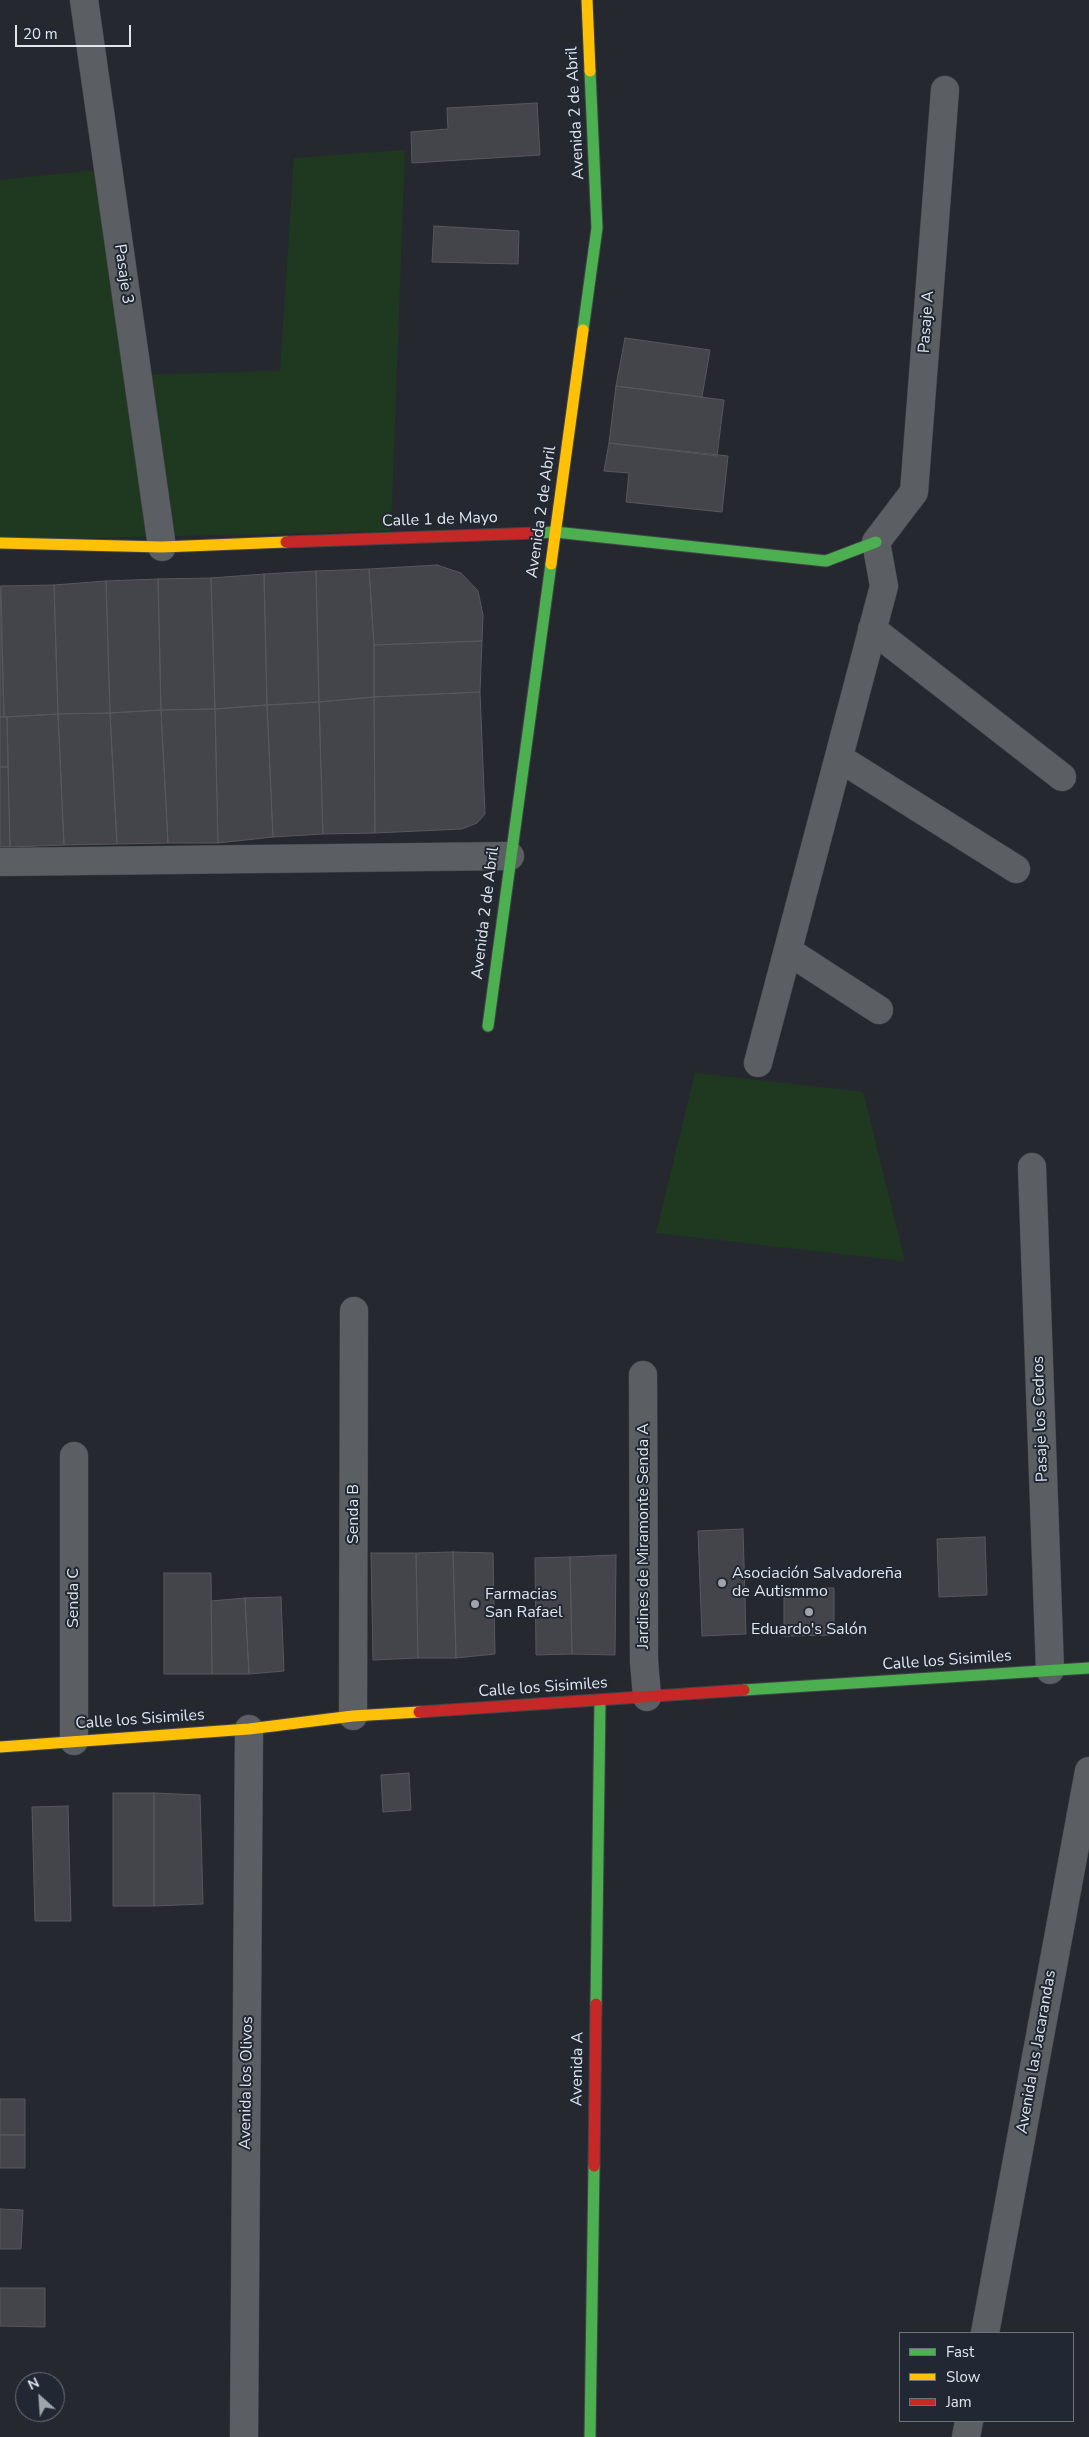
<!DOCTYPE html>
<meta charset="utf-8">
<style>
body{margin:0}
#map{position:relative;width:1089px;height:2437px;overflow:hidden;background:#25292f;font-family:"Nunito Sans",sans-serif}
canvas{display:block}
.legend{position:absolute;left:899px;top:2332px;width:175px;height:90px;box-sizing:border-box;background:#212833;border:1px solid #6e747d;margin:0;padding:6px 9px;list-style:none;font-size:15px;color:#e1e6ed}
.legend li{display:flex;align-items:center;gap:10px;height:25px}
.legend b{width:25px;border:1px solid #6e747d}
.north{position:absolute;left:15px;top:2372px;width:50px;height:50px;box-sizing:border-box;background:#212833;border:1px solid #6e747d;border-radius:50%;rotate:334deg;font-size:14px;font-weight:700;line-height:20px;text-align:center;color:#e1e6ed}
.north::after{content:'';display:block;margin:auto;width:18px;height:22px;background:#9fa4aa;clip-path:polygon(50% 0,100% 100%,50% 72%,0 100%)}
.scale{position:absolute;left:15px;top:25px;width:116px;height:22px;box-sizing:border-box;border:2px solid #e1e6ed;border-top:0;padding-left:6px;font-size:15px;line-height:18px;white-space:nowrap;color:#e1e6ed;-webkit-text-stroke:4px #212833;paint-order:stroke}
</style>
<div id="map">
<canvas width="1089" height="2437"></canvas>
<ul class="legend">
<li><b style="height:6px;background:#4caf50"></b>Fast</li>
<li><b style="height:6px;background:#ffc107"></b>Slow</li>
<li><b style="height:6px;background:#c62828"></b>Jam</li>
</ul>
<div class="north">N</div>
<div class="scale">20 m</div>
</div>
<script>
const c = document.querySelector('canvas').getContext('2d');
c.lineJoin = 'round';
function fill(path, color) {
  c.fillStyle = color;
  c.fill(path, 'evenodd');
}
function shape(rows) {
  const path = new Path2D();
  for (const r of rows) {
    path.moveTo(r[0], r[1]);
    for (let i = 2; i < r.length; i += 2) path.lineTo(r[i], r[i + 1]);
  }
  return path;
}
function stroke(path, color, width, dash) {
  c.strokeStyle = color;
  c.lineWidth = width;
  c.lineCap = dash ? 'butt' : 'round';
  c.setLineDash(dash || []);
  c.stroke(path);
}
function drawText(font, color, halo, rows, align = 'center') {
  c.font = font + ' "Nunito Sans",sans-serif';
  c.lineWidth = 4;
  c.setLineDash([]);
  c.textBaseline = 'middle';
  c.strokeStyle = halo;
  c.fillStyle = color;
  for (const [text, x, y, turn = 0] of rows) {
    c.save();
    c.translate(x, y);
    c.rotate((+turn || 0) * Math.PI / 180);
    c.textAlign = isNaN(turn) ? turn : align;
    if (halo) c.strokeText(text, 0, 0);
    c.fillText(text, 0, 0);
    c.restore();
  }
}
fill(shape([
 [405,150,391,531,0,540,0,180,108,169,137,375,280,371,294,158],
 [695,1073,863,1092,905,1261,656,1233]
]), '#1e391f');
const building = shape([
 [537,103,540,155,412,163,411,132,448,129,447,108,537,103],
 [434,226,519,231,518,264,432,262,434,226],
 [625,338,710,350,702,397,616,386,625,338],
 [616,386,724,400,717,456,609,443,616,386],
 [609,443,728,456,722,512,626,502,629,473,604,471,609,443],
 [437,565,461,573,478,591,483,615,482,641,374,645,369,569,437,565],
 [369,569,374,645,374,697,319,702,316,571,369,569],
 [316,571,319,702,267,705,264,574,316,571],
 [264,574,267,705,215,709,211,578,264,574],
 [211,578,215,709,161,710,158,579,211,578],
 [158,579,161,710,110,713,106,581,158,579],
 [106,581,110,713,58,714,54,585,106,581],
 [54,585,58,714,4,717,1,586,54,585],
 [0,586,4,717,0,717,0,586],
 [482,641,480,692,374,697,374,645,482,641],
 [480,692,485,814,477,823,462,829,375,833,374,697,480,692],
 [374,697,375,833,323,834,319,702,374,697],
 [319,702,323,834,273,837,267,705,319,702],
 [267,705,273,837,218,843,215,709,267,705],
 [215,709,218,843,168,843,161,710,215,709],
 [161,710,168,843,117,844,110,713,161,710],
 [110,713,117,844,64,845,58,714,110,713],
 [58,714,64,845,10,847,7,717,58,714],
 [0,717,7,717,8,767,0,767,0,717],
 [0,767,8,767,10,847,0,847,0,767],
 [743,1529,746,1634,702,1636,698,1531,743,1529],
 [985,1537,987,1595,939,1597,937,1539,985,1537],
 [453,1552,493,1553,495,1654,456,1658,453,1552],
 [453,1552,456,1658,418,1658,416,1553,453,1552],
 [371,1553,416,1553,418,1658,373,1660,371,1553],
 [616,1555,615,1655,572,1654,570,1557,616,1555],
 [570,1557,572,1654,536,1655,535,1558,570,1557],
 [164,1573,211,1573,212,1674,164,1674,164,1573],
 [784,1588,834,1588,834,1635,784,1636,784,1588],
 [281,1597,284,1671,249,1674,245,1598,281,1597],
 [245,1598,249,1674,212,1674,211,1601,245,1598],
 [409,1773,411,1810,383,1812,381,1775,409,1773],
 [113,1793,154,1793,154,1906,113,1906,113,1793],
 [154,1793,200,1795,203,1904,154,1906,154,1793],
 [68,1806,71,1921,35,1921,32,1807,68,1806],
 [0,2099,25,2099,25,2135,0,2135,0,2099],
 [0,2135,25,2135,25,2168,0,2168,0,2135],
 [0,2209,23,2210,21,2249,0,2249,0,2209],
 [0,2288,45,2288,45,2327,0,2326,0,2288]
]);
fill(building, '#44454b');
stroke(building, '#56585d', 1);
const street = shape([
 [84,0,162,547],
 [872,629,1062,777],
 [839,758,1016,869],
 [0,862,510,856],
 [788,951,879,1010],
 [758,1063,884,586,876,542,914,492,945,90],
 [1032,1167,1050,1670],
 [643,1375,644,1661,647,1697],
 [74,1456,74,1741],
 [353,1716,354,1311],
 [985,2333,1089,1771],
 [244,2437,249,1729],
 [966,2437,969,2421]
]);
const fast = shape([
 [583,330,597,228,590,71],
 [536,533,555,532,826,561,876,542],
 [488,1026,551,564],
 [744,1690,1089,1668],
 [596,2004,600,1701],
 [590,2437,594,2166]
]);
const slow = shape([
 [587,0,590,71],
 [0,543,162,547,286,542],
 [551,564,583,330],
 [0,1747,249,1729,353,1716,419,1712]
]);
const jam = shape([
 [286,542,536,533],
 [419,1712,744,1690],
 [594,2166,596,2004]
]);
stroke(street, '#41444a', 29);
stroke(fast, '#41444a', 13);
stroke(slow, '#41444a', 13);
stroke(jam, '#41444a', 13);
stroke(street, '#5b5e62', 28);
stroke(fast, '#4caf50', 11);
stroke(slow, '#ffc107', 11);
stroke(jam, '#c62828', 11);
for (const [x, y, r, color] of [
 [722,1583,5,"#9fa4aa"],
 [475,1604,5,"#9fa4aa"],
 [809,1612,5,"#9fa4aa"]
]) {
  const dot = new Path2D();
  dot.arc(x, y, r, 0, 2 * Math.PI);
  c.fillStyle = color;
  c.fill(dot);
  stroke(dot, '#212833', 2);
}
drawText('16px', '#e1e6ed', '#212833', [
 ["Avenida 2 de Abril",576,113,-93],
 ["Pasaje 3",123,274,82],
 ["Pasaje A",927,322,-86],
 ["Avenida 2 de Abril",542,512,-82],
 ["Calle 1 de Mayo",440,520,-2],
 ["Avenida 2 de Abril",486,913,-83],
 ["Pasaje los Cedros",1041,1419,-92],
 ["Senda B",354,1514,-90],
 ["Jardines de Miramonte Senda A",644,1536,-90],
 ["Senda C",74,1598,-90],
 ["Calle los Sisimiles",947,1661,-4],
 ["Calle los Sisimiles",543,1688,-4],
 ["Calle los Sisimiles",140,1720,-4],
 ["Avenida las Jacarandas",1037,2052,-80],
 ["Avenida A",578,2069,-89],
 ["Avenida los Olivos",247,2083,-89]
]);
drawText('16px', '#e1e6ed', '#212833', [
 ["Asociación Salvadoreña",732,1574],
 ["de Autismmo",732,1592],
 ["Farmacias",485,1595],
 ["San Rafael",485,1613],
 ["Eduardo's Salón",809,1630,"center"]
], 'left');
</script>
